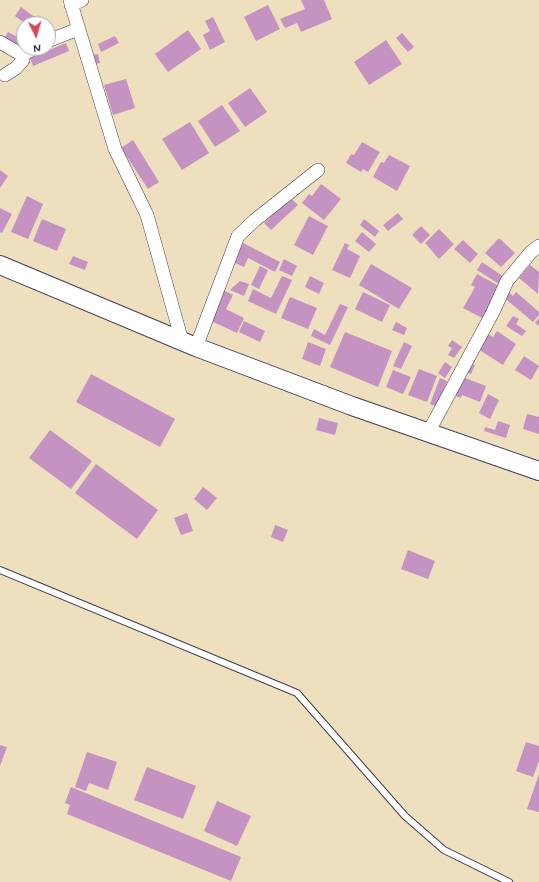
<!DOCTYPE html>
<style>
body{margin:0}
#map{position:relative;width:539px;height:882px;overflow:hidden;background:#eedfbe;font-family:Mynerve,sans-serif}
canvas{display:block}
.north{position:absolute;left:16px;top:16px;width:40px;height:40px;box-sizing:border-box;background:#fff;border:1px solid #a7a7b1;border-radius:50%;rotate:175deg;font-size:11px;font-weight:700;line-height:16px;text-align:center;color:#22223b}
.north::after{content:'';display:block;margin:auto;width:14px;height:18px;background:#d1495b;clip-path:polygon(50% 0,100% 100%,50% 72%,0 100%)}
</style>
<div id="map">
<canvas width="539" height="882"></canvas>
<div class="north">N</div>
</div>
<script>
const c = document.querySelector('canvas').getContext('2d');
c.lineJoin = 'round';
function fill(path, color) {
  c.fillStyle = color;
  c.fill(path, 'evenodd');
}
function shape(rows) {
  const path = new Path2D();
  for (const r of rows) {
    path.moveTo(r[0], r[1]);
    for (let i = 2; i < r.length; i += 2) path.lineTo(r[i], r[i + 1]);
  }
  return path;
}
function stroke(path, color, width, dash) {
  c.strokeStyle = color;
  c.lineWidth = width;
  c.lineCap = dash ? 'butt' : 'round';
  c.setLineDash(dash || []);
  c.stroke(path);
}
fill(shape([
 [301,0,324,0,332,19,301,32,297,23,285,28,280,19,305,9],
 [268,5,280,29,256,41,244,17],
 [21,7,40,21,38,24,26,24,15,16],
 [213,17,225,42,210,50,203,35,210,31,205,21],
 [188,30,201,49,168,72,155,54],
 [8,32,23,40,19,48,4,39],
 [402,33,414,47,408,52,396,38],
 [115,36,119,43,101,52,98,44],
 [386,40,402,64,369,85,354,62],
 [66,43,69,51,33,66,30,58],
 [98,54,100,63,94,64,92,55],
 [126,79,135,108,113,115,104,85],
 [250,88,267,112,245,127,228,103],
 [222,105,240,131,215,147,198,121],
 [190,122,209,153,182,170,162,139],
 [133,140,159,182,148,189,121,148],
 [362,142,380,152,368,172,363,169,361,172,346,163,351,154,354,155],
 [389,155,410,166,397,191,373,177,381,162,384,163],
 [0,170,8,176,0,188],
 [321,184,341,199,324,220,302,203,309,194,312,196],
 [27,196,43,204,28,239,11,232],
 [291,198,298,205,271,230,264,223],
 [0,208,12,214,2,233,0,232],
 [398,213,403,219,388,231,383,225],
 [309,216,328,226,313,255,294,245],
 [42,219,66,229,57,251,33,241],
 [364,219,379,231,375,237,360,225],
 [421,226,430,235,421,244,412,235],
 [439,229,454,244,439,259,425,243],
 [362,232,376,244,369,252,355,241],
 [499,238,515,253,501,267,485,253],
 [463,240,478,254,470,263,454,249],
 [243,243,280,262,275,272,248,258,244,267,233,262],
 [345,243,349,245,347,249,360,256,350,278,332,270],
 [73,256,88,262,85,270,69,264],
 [284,259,297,266,292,276,279,270],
 [482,262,504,277,499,284,477,270],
 [371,264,412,288,399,309,359,285],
 [530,265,539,272,538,294,519,278],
 [260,266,268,270,259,289,251,285],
 [477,274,501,287,484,319,463,308,475,287,471,285],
 [282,276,292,280,276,314,248,301,253,289,271,298],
 [310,276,324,283,319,294,305,287],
 [240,281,249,284,244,296,230,290],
 [223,290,233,295,226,309,244,318,237,333,209,320],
 [506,290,513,296,516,292,539,312,539,315,533,322,501,295],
 [363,292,390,305,382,322,355,309],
 [290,297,317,308,308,329,281,318],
 [340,304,348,307,330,345,311,336,314,329,325,335],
 [513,316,519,319,516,324,526,331,522,336,506,326],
 [539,318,539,326,535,323],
 [244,321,265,331,260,342,239,332],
 [396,322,407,328,404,335,392,330],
 [497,331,516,344,503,365,476,348,486,333,493,337],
 [345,332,392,351,378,387,330,367],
 [452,340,462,347,454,358,448,355,452,348,448,346],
 [308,342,326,349,320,366,302,359],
 [404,342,412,346,401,369,393,366],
 [524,356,539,366,531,380,515,370],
 [445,362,452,367,445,378,438,373],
 [467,362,475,365,471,374,464,372],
 [419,369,437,376,427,402,408,395],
 [393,370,411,377,403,394,386,387],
 [91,374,175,419,160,447,76,402],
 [460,376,486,386,480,402,462,395,461,398,453,395],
 [440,378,447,381,437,407,430,404],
 [488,394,499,400,490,419,479,413],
 [527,414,539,417,539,434,523,429],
 [319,418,338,423,335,435,316,430],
 [498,421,510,425,506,438,484,431,485,427,495,430],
 [50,430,92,461,71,489,29,458],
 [96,464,158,510,137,539,75,493],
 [203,487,217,498,207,510,194,499],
 [187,513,193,531,181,535,174,518],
 [275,525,288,530,283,542,271,537],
 [408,550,435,561,428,579,401,569],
 [526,742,539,746,539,761,533,777,516,771],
 [0,745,7,747,0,766],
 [87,752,117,762,108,790,89,783,86,791,75,787],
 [147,767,196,786,183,819,134,800],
 [539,774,539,812,527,809],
 [71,787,241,857,231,881,67,814,70,805,65,803],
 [217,801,251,816,237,846,204,831]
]), '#c593c2');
const lane = shape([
 [0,570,297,693,405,816,444,850,509,882]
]);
const street = shape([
 [70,0,115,149,147,215,182,341],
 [71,5,82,0],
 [48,41,78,29],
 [0,42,22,55],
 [5,75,16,68,23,60,22,55,35,48],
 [196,347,238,236,255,220,318,170],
 [428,433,493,312,507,281,531,252,539,246]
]);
const secondary = shape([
 [0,265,196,347,352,406,539,471]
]);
stroke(lane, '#413e4f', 8);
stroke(street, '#413e4f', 14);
stroke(secondary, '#413e4f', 20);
stroke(lane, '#fff', 6);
stroke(street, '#fff', 13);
stroke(secondary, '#fff', 18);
</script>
